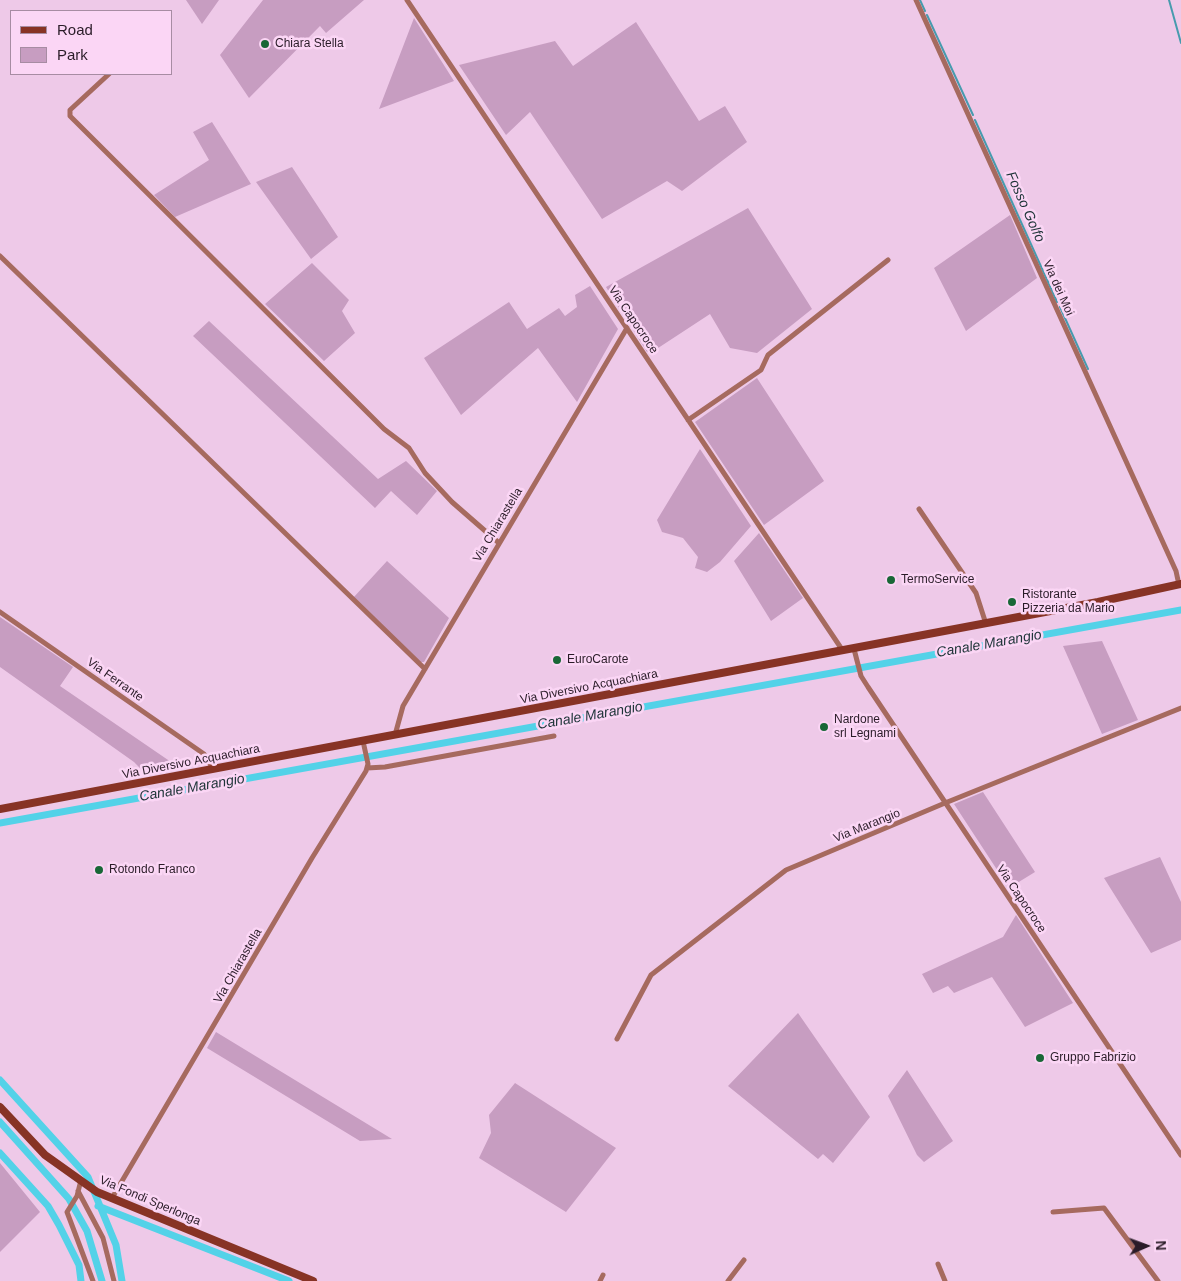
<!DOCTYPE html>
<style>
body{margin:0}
#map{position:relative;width:1181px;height:1281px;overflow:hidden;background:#eec9e8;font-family:Arial,sans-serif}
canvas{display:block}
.legend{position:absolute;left:10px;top:10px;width:162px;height:65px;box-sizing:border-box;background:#fbd6f5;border:1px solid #a78ca3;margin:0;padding:6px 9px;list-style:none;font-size:15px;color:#2a1c28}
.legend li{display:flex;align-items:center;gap:10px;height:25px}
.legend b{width:25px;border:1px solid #a78ca3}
.north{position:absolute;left:1121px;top:1221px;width:50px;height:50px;-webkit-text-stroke:4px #fbd6f5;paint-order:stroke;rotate:88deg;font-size:14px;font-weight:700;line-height:20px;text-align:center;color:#2a1c28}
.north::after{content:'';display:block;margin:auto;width:18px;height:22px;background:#2a1c28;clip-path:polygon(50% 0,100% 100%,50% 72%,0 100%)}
</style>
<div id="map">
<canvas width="1181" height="1281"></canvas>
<ul class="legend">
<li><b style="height:6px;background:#873325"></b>Road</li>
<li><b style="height:14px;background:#c79dc1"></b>Park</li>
</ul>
<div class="north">N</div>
</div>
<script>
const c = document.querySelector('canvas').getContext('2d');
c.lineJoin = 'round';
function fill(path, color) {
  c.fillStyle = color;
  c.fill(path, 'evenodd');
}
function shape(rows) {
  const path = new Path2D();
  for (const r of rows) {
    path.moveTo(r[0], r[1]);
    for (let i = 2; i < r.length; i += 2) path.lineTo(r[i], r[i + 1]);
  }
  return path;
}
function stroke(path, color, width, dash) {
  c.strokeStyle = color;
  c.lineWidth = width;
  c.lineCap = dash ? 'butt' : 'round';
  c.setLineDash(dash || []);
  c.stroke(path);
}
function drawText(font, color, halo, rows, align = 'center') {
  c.font = font + ' Arial,sans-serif';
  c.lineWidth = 5;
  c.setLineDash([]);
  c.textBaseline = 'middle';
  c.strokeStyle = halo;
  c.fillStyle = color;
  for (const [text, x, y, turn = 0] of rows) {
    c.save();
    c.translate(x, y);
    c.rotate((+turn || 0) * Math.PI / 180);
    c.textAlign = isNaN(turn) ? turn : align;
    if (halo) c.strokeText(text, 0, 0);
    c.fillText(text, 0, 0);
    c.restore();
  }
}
fill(shape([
 [186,0,219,0,202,24],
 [263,0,364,0,326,33,320,26,249,98,220,55],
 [414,18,454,81,379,109],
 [636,22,699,121,725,106,747,142,682,191,667,181,602,219,530,112,506,135,459,65,555,41,573,66],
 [212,122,251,184,175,217,154,195,209,160,193,132],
 [292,167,338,237,311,259,256,182],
 [748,208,812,309,757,353,730,348,710,314,652,352,647,352,606,287],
 [1010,215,1037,278,966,331,934,268],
 [312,263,349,300,342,311,355,333,324,361,265,304],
 [590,286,618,329,577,402,538,348,461,415,424,358,509,302,527,329,559,308,565,316,577,307,575,295],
 [209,321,378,479,406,461,437,491,417,515,391,491,375,508,193,336],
 [757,378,824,481,764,525,695,422],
 [700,449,751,526,720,562,707,572,695,568,698,557,683,538,662,532,657,520],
 [759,533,803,598,771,621,734,561],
 [387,561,449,618,424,662,420,662,353,598],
 [0,617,73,667,60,686,171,762,174,769,143,771,134,762,0,667],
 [1102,641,1138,720,1102,734,1063,646],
 [983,792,1035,872,1009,888,954,804],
 [1160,857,1181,902,1181,940,1151,953,1104,878],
 [1016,915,1073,1003,1025,1027,992,977,954,993,948,986,933,993,922,974,1003,937],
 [798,1013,870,1117,833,1163,823,1154,818,1159,728,1086],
 [216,1032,392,1139,360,1141,207,1048],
 [907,1070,953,1141,924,1162,917,1155,888,1096],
 [515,1083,616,1148,566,1212,479,1158,491,1133,489,1115],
 [0,1163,40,1212,0,1252]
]), '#c79dc1');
stroke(shape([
 [920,0,925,11],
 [1169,0,1181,43],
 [927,15,973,115],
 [975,120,1057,302],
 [1060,307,1088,369]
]), '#479bae', 2);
stroke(shape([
 [0,823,1181,610],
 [0,1080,88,1177,116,1245,122,1281],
 [0,1122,69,1199,87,1231,102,1281],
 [0,1153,48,1206,59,1225,79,1265,81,1281],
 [98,1206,289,1281]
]), '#53d2e8', 7);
stroke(shape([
 [407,0,843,651],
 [916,0,1176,571,1179,585],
 [109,74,70,110,70,116,384,429,409,448,425,473,452,502,499,543],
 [0,256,425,669],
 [688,420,761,370,768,355,888,260],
 [919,509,976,593,986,624],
 [0,612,204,754,213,769],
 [854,649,861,676,868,687,1181,1155],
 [395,735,403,706,627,328],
 [367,768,385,767,554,736],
 [617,1039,651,975,786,870,945,803,1181,708],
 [81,1180,77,1196,67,1212,93,1281],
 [78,1191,103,1238,114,1281],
 [112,1198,312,858,366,771,368,764,363,741],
 [1053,1212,1104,1208,1158,1281],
 [938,1264,945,1281],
 [600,1281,603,1275],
 [728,1281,744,1260]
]), '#a66a5f', 5);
stroke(shape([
 [0,809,1098,602,1181,584],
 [0,1107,45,1155,97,1192,313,1281]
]), '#873325', 8);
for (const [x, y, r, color] of [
 [265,44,5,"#186736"],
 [891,580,5,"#186736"],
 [1012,602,5,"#186736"],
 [557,660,5,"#186736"],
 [824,727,5,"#186736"],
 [99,870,5,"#186736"],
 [1040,1058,5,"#186736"]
]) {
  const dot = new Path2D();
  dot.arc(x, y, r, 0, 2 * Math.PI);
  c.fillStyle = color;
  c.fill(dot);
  stroke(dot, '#fbd6f5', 2);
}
drawText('12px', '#2a1c28', '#fbd6f5', [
 ["Chiara Stella",275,44],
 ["TermoService",901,580],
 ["Ristorante",1022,595],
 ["Pizzeria da Mario",1022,609],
 ["EuroCarote",567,660],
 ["Nardone",834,720],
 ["srl Legnami",834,734],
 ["Rotondo Franco",109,870],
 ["Gruppo Fabrizio",1050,1058]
], 'left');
drawText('12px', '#2a1c28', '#fbd6f5', [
 ["Via dei Moi",1058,288,66],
 ["Via Capocroce",633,320,56],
 ["Via Chiarastella",498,525,-59],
 ["Via Ferrante",115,680,35],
 ["Via Diversivo Acquachiara",589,687,-11],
 ["Via Diversivo Acquachiara",191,762,-11],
 ["Via Marangio",867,826,-22],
 ["Via Capocroce",1021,899,56],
 ["Via Chiarastella",238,966,-60],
 ["Via Fondi Sperlonga",150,1201,23]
]);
drawText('italic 14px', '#1e3438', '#fbd6f5', [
 ["Fosso Golfo",1025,207,66],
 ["Canale Marangio",989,644,-10],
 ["Canale Marangio",590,716,-10],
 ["Canale Marangio",192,788,-10]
]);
</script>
